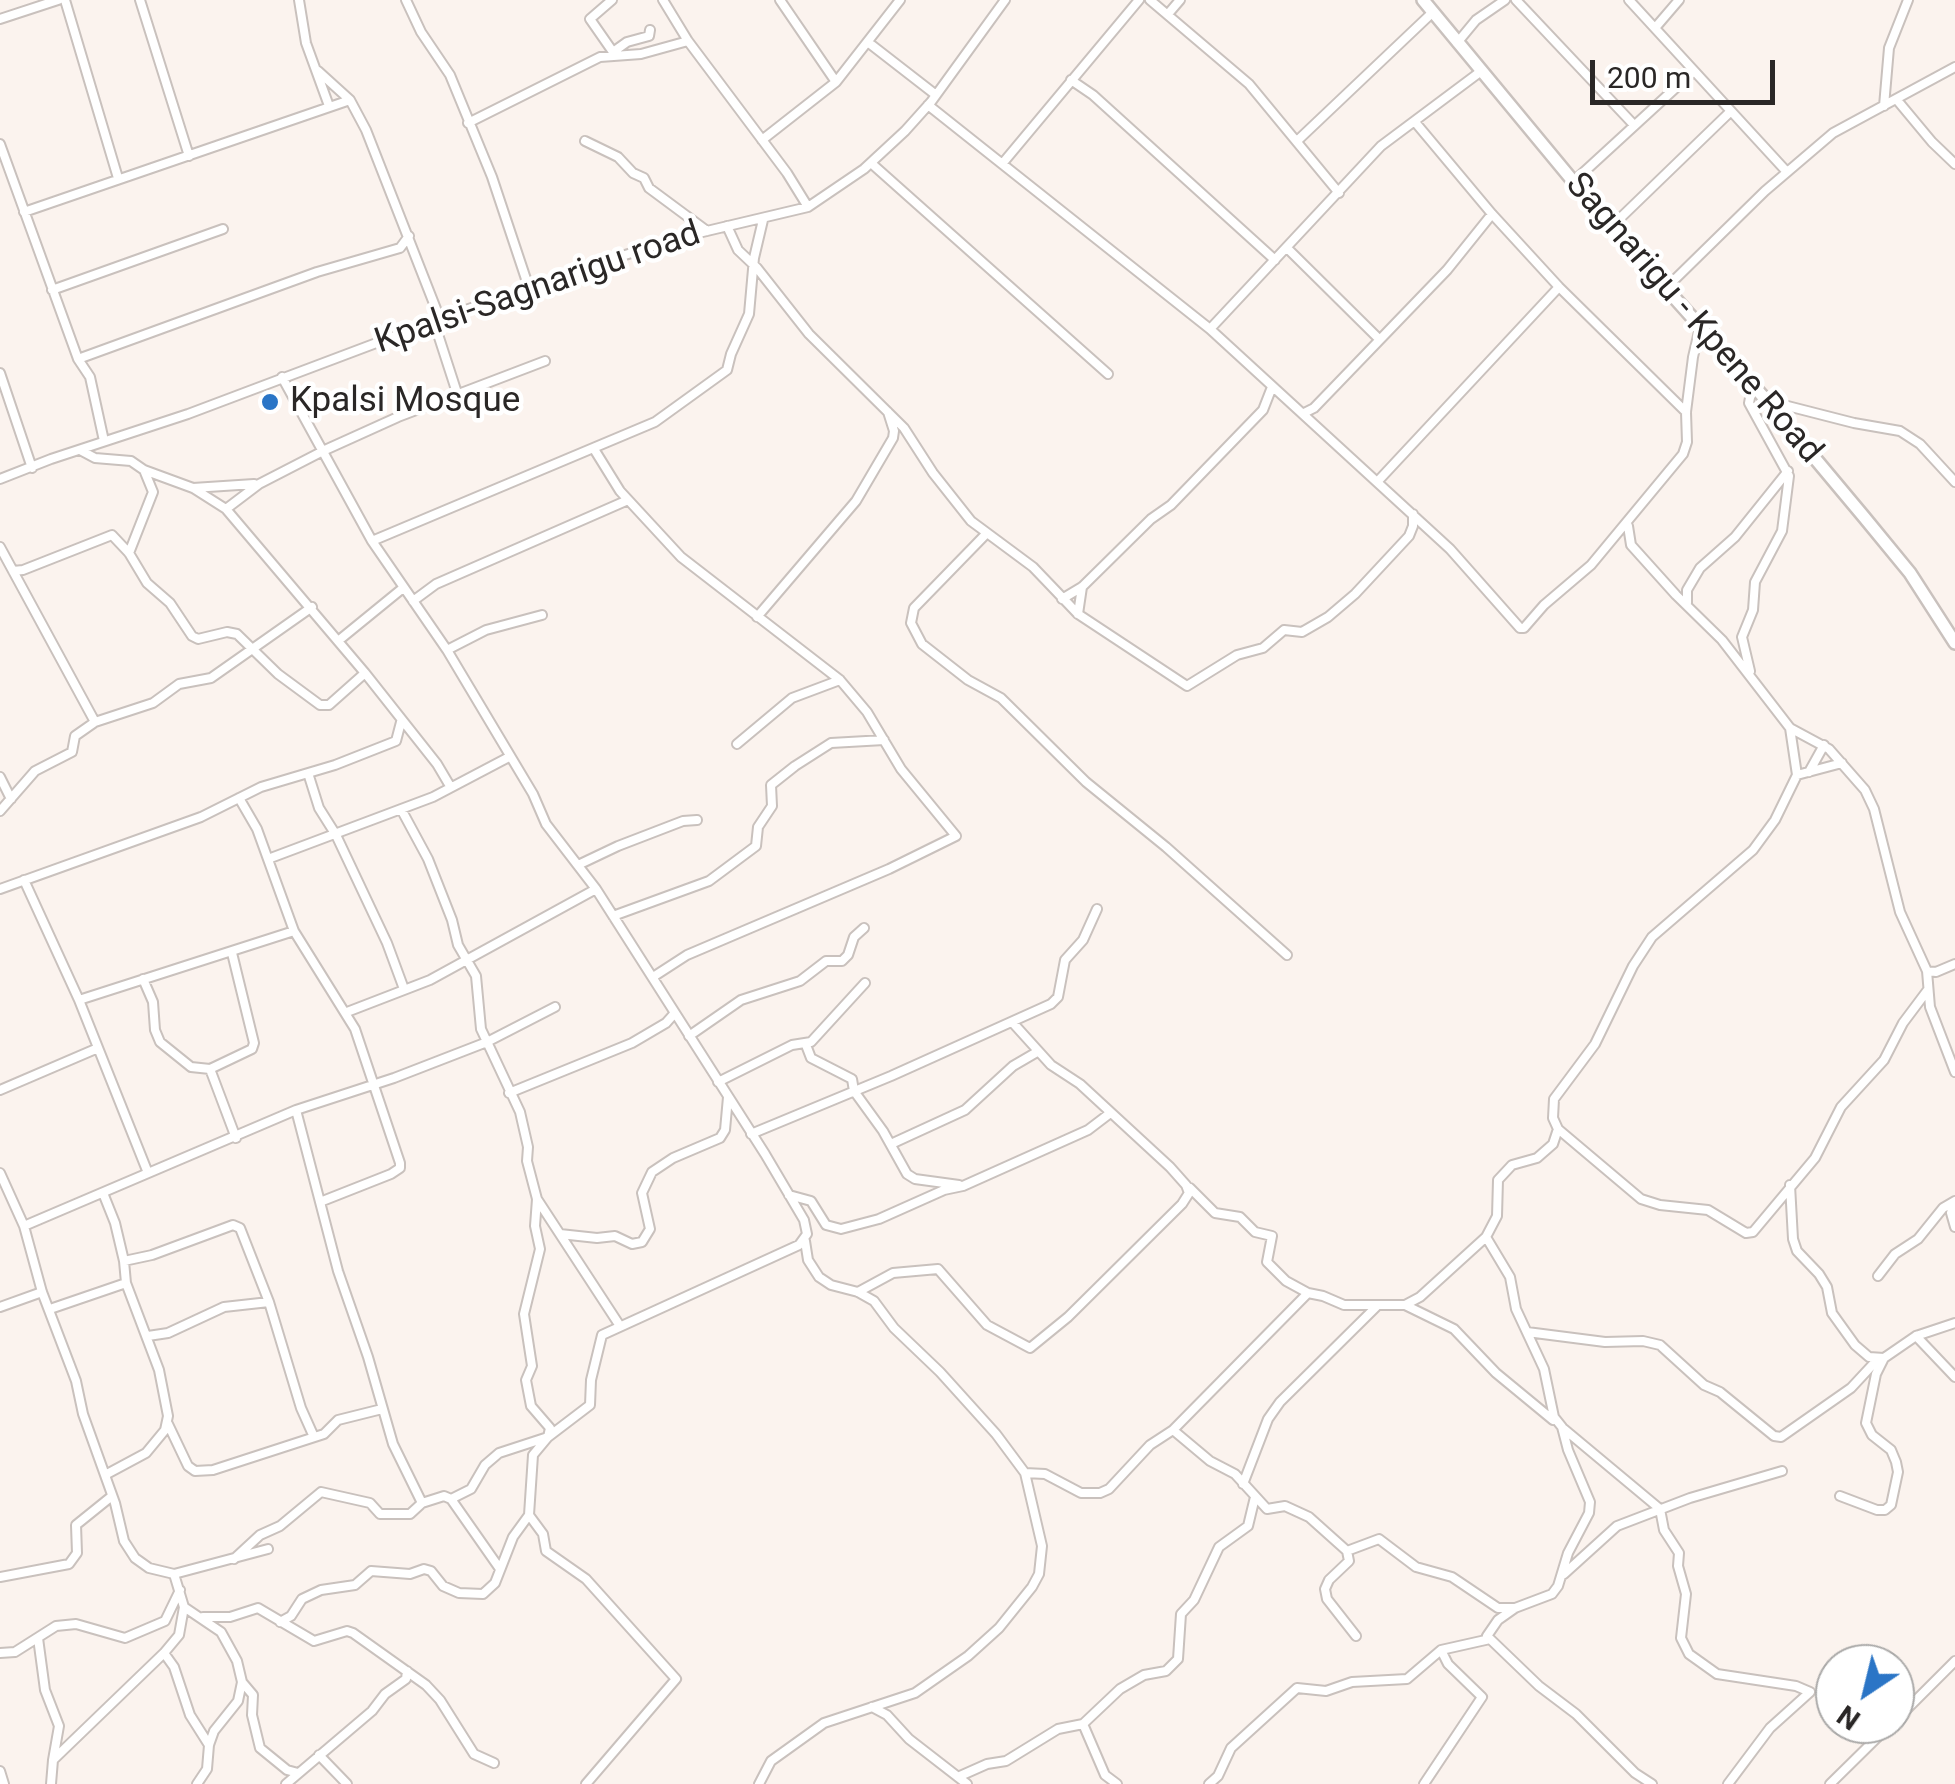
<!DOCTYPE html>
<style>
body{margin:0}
#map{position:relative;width:1955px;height:1784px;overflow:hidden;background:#fbf3ee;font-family:Roboto,sans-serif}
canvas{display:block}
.north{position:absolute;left:1815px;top:1644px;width:100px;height:100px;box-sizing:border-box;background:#fff;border:2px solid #aaa9a8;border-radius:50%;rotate:215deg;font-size:28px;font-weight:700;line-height:40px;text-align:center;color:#2a2726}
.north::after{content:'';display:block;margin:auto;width:35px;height:45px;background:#2b75c6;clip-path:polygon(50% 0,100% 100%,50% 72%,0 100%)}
.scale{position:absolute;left:1590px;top:60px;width:185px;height:45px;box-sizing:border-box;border:5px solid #2a2726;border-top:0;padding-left:12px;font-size:30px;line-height:35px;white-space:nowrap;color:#2a2726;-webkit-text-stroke:8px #fff;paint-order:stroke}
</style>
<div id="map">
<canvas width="1955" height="1784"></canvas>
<div class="north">N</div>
<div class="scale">200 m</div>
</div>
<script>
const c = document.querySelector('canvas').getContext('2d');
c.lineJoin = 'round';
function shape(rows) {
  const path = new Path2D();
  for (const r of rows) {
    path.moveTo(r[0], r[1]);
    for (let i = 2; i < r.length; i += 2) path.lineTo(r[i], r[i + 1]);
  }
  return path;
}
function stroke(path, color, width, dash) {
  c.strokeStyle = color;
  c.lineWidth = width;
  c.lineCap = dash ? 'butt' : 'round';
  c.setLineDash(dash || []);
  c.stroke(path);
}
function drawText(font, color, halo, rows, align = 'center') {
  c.font = font + ' Roboto,sans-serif';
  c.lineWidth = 9;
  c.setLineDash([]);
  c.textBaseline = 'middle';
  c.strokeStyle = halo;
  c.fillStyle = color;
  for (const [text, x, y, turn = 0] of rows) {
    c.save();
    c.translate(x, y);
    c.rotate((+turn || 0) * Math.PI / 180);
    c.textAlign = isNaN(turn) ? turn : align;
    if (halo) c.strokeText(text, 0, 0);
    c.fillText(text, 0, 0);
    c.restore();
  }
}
const street = shape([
 [65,0,118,178],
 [140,0,189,156],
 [299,0,306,43,329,106],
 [406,0,421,32,450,75,492,177,529,288],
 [612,0,590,19,613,52,627,42,649,36,650,30],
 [663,0,688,41,787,173,808,207],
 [780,0,836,82],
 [1150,0,1249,84,1339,193],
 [1516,0,1634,125],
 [1629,0,1787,172],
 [1168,14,1180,0],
 [0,19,58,0],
 [1655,28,1679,0],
 [869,43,936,95],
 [1457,43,1476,20,1505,0],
 [318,71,350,100,366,130,440,319],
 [1071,80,1093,95,1275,260],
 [1897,100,1932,142,1955,164],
 [928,105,1210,329,1450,549,1520,628,1524,628,1544,605,1591,565,1683,454,1687,442,1686,412,1693,357,1700,327],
 [1884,106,1889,48,1908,0],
 [1415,122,1492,214,1559,287,1686,412],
 [468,123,600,57,641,54,688,41],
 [762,140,836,82,900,0],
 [585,141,618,157,633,173,644,178,649,188,707,231],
 [1297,141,1433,12],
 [0,144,78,359,90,377,104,441],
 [871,163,1108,374],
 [1002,164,1139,0],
 [1573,182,1694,71],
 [24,212,350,100],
 [727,226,738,250,757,268,809,334,904,428,933,473,971,521,1033,567,1078,614,1187,686,1237,655,1263,648,1284,630,1302,632,1328,617,1355,594,1409,536,1413,526,1413,514],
 [1611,227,1731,111],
 [1287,248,1379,339],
 [1665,289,1765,191,1833,133,1955,67],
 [52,290,223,229],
 [434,322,458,396],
 [1210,329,1381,146,1480,72],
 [78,359,317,272,400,248,409,236],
 [0,373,32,468],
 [282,377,372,541,447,650,533,794,546,824,596,889,765,1154,804,1220,807,1234,799,1245,602,1335,591,1380,590,1405,548,1437,533,1455,529,1515,543,1534,546,1551,586,1579,676,1679,586,1784],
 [1768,401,1854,423,1900,431,1920,444,1955,482],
 [1304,413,1314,408,1447,270,1492,214],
 [594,449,620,491,681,557,840,680,867,712,901,769,956,836,889,869,687,955,653,977],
 [80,450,95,458,131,461,144,470,193,488,226,509,365,673,437,764,450,786],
 [0,479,51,459,188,414,440,319,625,255,690,235,808,207,864,169,905,131,931,102,1005,0],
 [1378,481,1559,287],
 [193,488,254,484],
 [226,509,259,484,325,450,398,417,545,361],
 [1628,526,1631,545,1676,595,1722,640,1790,728,1829,749,1865,790,1874,809,1900,912,1927,971,1930,1007,1955,1072],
 [986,534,914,608,911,623,922,644,968,680,1001,698,1086,782,1166,847,1287,955],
 [372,541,655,422,727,370,731,354,749,314,754,258,763,220],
 [0,547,95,722,153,703,179,684,211,678,312,607],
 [129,553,153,492,144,470],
 [13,571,23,570,112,535,129,553,147,583,170,603,192,636,198,639,227,632,237,634,278,674,320,705,329,705,365,673],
 [1062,599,1082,587,1151,519,1171,505,1263,410,1272,387],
 [413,601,436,584,628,500],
 [1687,603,1687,590,1700,568,1735,537,1788,471],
 [1078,614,1082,587],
 [757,617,856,501,893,438,894,431,888,412],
 [338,641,403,588],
 [447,650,486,630,542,615],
 [1750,671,1742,637,1753,610,1755,582,1782,531,1789,476,1749,403,1752,387],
 [737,744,792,698,840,680],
 [1809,772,1824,745],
 [308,773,319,808,336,835,387,943,404,989],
 [1797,775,1842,763],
 [0,777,11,799],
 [239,798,257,829,294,931,355,1029,400,1163,400,1168,391,1174,320,1202],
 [401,809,428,859,452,920,458,945,476,976,481,1029,520,1112,528,1147,527,1161,537,1199,535,1226,540,1249,524,1314,532,1366,526,1380,531,1406,550,1428,548,1437,499,1453,485,1465,471,1489,451,1499],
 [0,811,35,771,72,752,75,736,95,722],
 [268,859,433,797,509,757],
 [578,865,618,846,683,821,697,820],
 [24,880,79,1000,148,1173],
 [0,889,201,817,261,787,335,765,396,741,401,722],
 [613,916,709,881,756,846,758,827,772,806,771,785,795,766,831,743,884,740],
 [1927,971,1936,972,1955,964],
 [143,979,153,1002,155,1030,160,1042,191,1067,210,1069,252,1049,254,1043,232,953],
 [79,1000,294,931],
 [347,1012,430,980,596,889],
 [689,1036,741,1000,800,981,826,961,842,961,848,955,854,937,864,928],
 [806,1045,811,1058,852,1079,854,1091,883,1131,907,1174,915,1179,959,1185],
 [210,1069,236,1138],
 [718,1082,792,1045,811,1042,865,983],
 [0,1090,98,1048],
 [509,1093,632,1043,666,1023,674,1014],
 [296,1110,338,1271,368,1357,393,1444,422,1503,444,1496,451,1499,500,1569],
 [1558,1129,1641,1199,1660,1205,1708,1210,1746,1233,1753,1232,1815,1158,1841,1107,1884,1060,1903,1023,1927,991],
 [751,1134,891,1076,1051,1004,1058,997,1065,960,1083,940,1097,909],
 [891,1144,965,1110,1013,1066,1037,1052],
 [0,1173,24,1226,42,1292,76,1381,83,1414,115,1503,124,1541,135,1558,149,1568,174,1574,184,1607,179,1635,164,1653,53,1760,51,1784],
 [1790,1185,1793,1239,1797,1251,1819,1274,1827,1287,1832,1313,1855,1345,1869,1357,1884,1358,1916,1336,1955,1323],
 [1190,1188,1215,1213,1240,1217,1255,1232,1272,1236,1267,1262,1286,1281,1308,1293],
 [103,1193,115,1223,124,1261,126,1283,159,1370,168,1416,165,1430,146,1453,105,1475],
 [789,1195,811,1201,826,1225,841,1229,879,1219,944,1190,963,1186,1088,1130,1109,1114],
 [537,1199,620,1326],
 [1954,1203,1951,1213,1955,1227],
 [24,1226,296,1110,394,1078,487,1042,555,1007],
 [560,1234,597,1238,615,1236,632,1244,642,1242,650,1229,642,1193,652,1172,673,1158,720,1138,725,1130,728,1097],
 [124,1261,152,1255,233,1225,240,1228,269,1302,301,1408,314,1437],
 [1878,1276,1895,1254,1918,1239,1943,1208,1955,1201],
 [858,1292,893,1273,938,1269,987,1325,1030,1348,1068,1317,1182,1204,1189,1193,1186,1185,1170,1167,1080,1084,1051,1065,1013,1023],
 [1405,1305,1454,1329,1496,1373,1553,1420],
 [0,1307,42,1292],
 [50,1309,126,1283],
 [1527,1332,1605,1342,1643,1341,1660,1345,1704,1385,1720,1392,1774,1436,1781,1437,1851,1388,1877,1360],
 [148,1336,168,1333,224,1307,269,1302],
 [1916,1336,1955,1377],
 [168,1424,188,1466,195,1471,213,1470,324,1434,338,1420,382,1409],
 [1564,1429,1660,1509,1664,1530,1679,1553,1678,1566,1686,1594,1681,1638,1689,1654,1717,1674,1796,1686,1810,1692,1770,1728,1728,1784],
 [1173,1430,1210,1461,1235,1474,1267,1509,1285,1506,1309,1517,1347,1551,1349,1561,1329,1580,1325,1589,1327,1599,1356,1636],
 [1025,1473,1045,1474,1081,1493,1100,1493,1109,1489,1150,1445,1173,1430,1308,1293,1323,1296,1344,1305,1405,1305,1420,1297,1486,1237],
 [1243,1484,1268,1419,1280,1402,1376,1307],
 [1840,1496,1877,1510,1885,1510,1891,1505,1898,1472,1896,1462,1891,1450,1872,1435,1866,1423,1876,1374,1884,1358],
 [1347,1551,1379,1539,1416,1567,1452,1577,1498,1608,1515,1608],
 [234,1559,260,1535,280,1526,321,1492,370,1503,380,1514,410,1514,422,1503],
 [174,1574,268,1549],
 [1564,1574,1617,1526,1690,1498,1782,1471],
 [0,1577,69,1564,77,1553,76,1525,112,1496],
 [184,1607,221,1632,237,1661,242,1682,238,1701,214,1731,209,1745,207,1769,197,1784],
 [203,1617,230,1617,258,1608,314,1641,347,1631,353,1633,426,1685,440,1700,474,1754,494,1763],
 [280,1622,291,1616,302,1599,321,1590,355,1585,371,1571,410,1574,424,1569,431,1571,443,1586,459,1593,483,1594,495,1583,513,1537,529,1515],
 [38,1638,45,1690,59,1726,53,1760],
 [0,1653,15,1652,56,1626,76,1624,125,1638,165,1621,180,1590],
 [164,1653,174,1667,190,1715,209,1745],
 [242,1682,253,1695,252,1715,260,1748,287,1770,298,1773],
 [872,1707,887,1715,909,1739,967,1784],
 [1895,1721,1955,1661],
 [1083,1724,1105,1775,1117,1784],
 [319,1755,347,1784],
 [0,1771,4,1784],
 [960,1776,987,1764,1006,1761,1058,1729,1083,1724,1120,1689,1144,1675,1166,1671,1178,1659,1181,1614,1194,1600,1219,1547,1248,1526,1255,1497],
 [286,1784,372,1711,385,1694,406,1679,407,1671],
 [759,1784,771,1761,824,1723,915,1693,968,1656,999,1628,1032,1587,1039,1574,1042,1546,1025,1473,996,1434,940,1372,894,1328,874,1301,858,1292,831,1285,819,1277,808,1260,805,1241],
 [1209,1784,1218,1776,1231,1748,1297,1688,1326,1691,1352,1682,1407,1679,1441,1650,1490,1639],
 [1424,1784,1482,1697,1448,1664,1441,1650],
 [1652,1784,1635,1773,1576,1714,1539,1686,1487,1636,1498,1620,1515,1608,1552,1594,1558,1586,1568,1553,1589,1513,1590,1502,1568,1450,1562,1427,1554,1417,1544,1369,1516,1309,1510,1277,1486,1237,1497,1216,1498,1180,1512,1165,1537,1158,1553,1144,1558,1129,1553,1118,1554,1099,1595,1044,1633,966,1652,937,1753,850,1775,820,1797,775,1790,728],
 [1830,1784,1891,1724]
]);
const secondary = shape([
 [1423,0,1611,227,1767,401,1864,517,1910,573,1955,643]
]);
stroke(street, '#c9c1bd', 12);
stroke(secondary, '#c9c1bd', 16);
stroke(street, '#fff', 8);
stroke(secondary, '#fff', 11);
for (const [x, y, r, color] of [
 [270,402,10,"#2b75c6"]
]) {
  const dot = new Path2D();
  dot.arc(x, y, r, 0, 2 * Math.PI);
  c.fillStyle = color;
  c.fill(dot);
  stroke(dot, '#fff', 4);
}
drawText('35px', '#2a2726', '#fff', [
 ["Kpalsi-Sagnarigu road",538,289,-19],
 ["Sagnarigu - Kpene Road",1693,319,49]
]);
drawText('35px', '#2a2726', '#fff', [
 ["Kpalsi Mosque",290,402]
], 'left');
</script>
